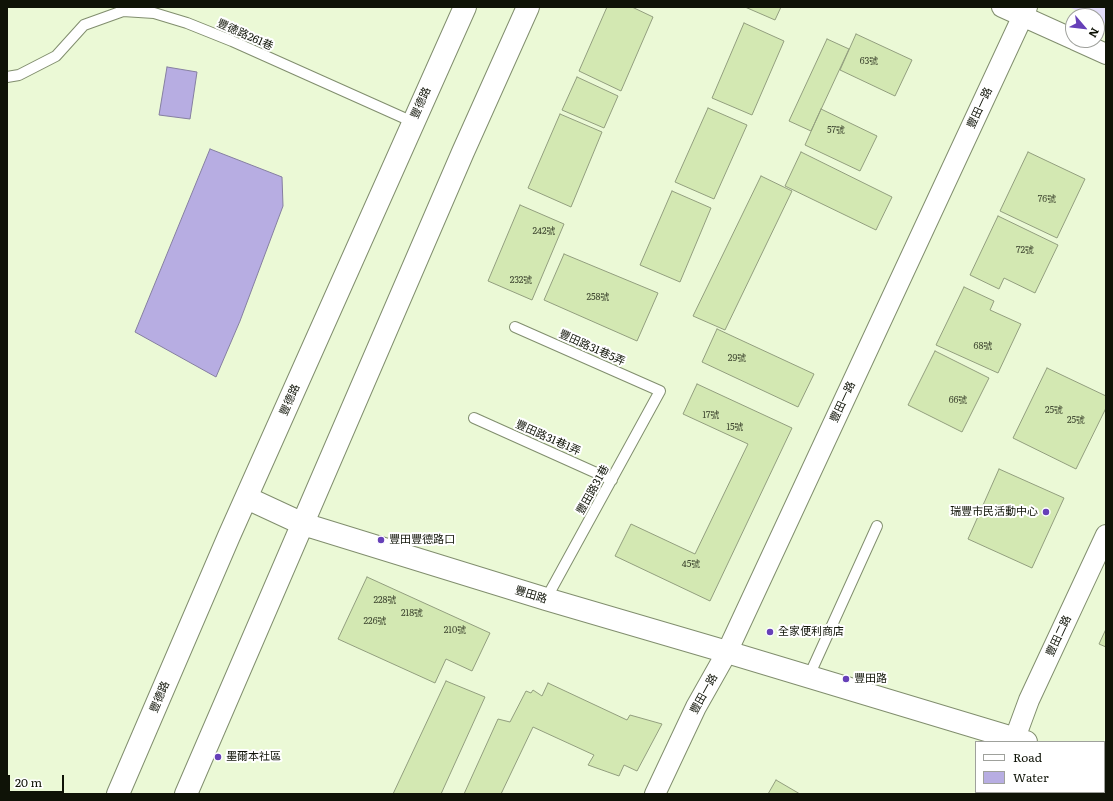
<!DOCTYPE html>
<meta charset="utf-8">
<style>
body{margin:0}
#map{position:relative;width:1113px;height:801px;overflow:hidden;background:#ebf9d6;font-family:Literata,serif}
canvas{display:block}
.frame{position:absolute;inset:0;border:8px solid #0f1307;pointer-events:none}
.legend{position:absolute;left:975px;top:741px;width:130px;height:52px;box-sizing:border-box;background:#fff;border:1px solid #9fa19c;margin:0;padding:5px 7px;list-style:none;font-size:12px;color:#0f1307}
.legend li{display:flex;align-items:center;gap:8px;height:20px}
.legend b{width:20px;border:1px solid #9fa19c}
.north{position:absolute;left:1065px;top:8px;width:40px;height:40px;box-sizing:border-box;background:#fff;border:1px solid #9fa19c;border-radius:50%;rotate:118deg;font-size:11px;font-weight:700;line-height:16px;text-align:center;color:#0f1307}
.north::after{content:'';display:block;margin:auto;width:14px;height:18px;background:#6640b8;clip-path:polygon(50% 0,100% 100%,50% 72%,0 100%)}
.scale{position:absolute;left:8px;top:775px;width:56px;height:18px;box-sizing:border-box;border:2px solid #0f1307;border-top:0;padding-left:5px;font-size:12px;line-height:14px;white-space:nowrap;color:#0f1307;-webkit-text-stroke:3px #fff;paint-order:stroke}
</style>
<div id="map">
<canvas width="1113" height="801"></canvas>
<div class="frame"></div>
<ul class="legend">
<li><b style="height:5px;background:#fff"></b>Road</li>
<li><b style="height:11px;background:#b7ade2"></b>Water</li>
</ul>
<div class="north">N</div>
<div class="scale">20 m</div>
</div>
<script>
const c = document.querySelector('canvas').getContext('2d');
c.lineJoin = 'round';
function fill(path, color) {
  c.fillStyle = color;
  c.fill(path, 'evenodd');
}
function shape(rows) {
  const path = new Path2D();
  for (const r of rows) {
    path.moveTo(r[0], r[1]);
    for (let i = 2; i < r.length; i += 2) path.lineTo(r[i], r[i + 1]);
  }
  return path;
}
function stroke(path, color, width, dash) {
  c.strokeStyle = color;
  c.lineWidth = width;
  c.lineCap = dash ? 'butt' : 'round';
  c.setLineDash(dash || []);
  c.stroke(path);
}
function drawText(font, color, halo, rows, align = 'center') {
  c.font = font + ' Literata,"Noto Sans TC",serif';
  c.lineWidth = 4;
  c.setLineDash([]);
  c.textBaseline = 'middle';
  c.strokeStyle = halo;
  c.fillStyle = color;
  for (const [text, x, y, turn = 0] of rows) {
    c.save();
    c.translate(x, y);
    c.rotate((+turn || 0) * Math.PI / 180);
    c.textAlign = isNaN(turn) ? turn : align;
    if (halo) c.strokeText(text, 0, 0);
    c.fillText(text, 0, 0);
    c.restore();
  }
}
fill(shape([
 [1069,7,1106,7,1106,24,1097,20,1097,16,1089,16]
]), '#e2ddfa');
const water = shape([
 [167,67,197,72,190,119,159,115,167,67],
 [210,149,282,177,283,206,240,321,216,377,135,332,210,149]
]);
fill(water, '#b7ade2');
stroke(water, '#857fa0', 1);
const building = shape([
 [607,7,632,7,653,17,621,91,579,71,607,7],
 [745,7,781,7,775,20,745,7],
 [744,23,784,41,752,115,712,98,744,23],
 [856,34,912,60,895,96,840,70,856,34],
 [827,39,849,49,811,131,789,121,827,39],
 [577,77,618,96,604,128,562,110,577,77],
 [708,108,747,125,714,199,675,182,708,108],
 [821,109,877,136,860,171,805,145,821,109],
 [560,114,602,132,571,207,528,188,560,114],
 [801,152,892,197,876,230,785,186,801,152],
 [1028,152,1085,179,1057,238,1000,211,1028,152],
 [761,176,792,191,725,330,693,316,761,176],
 [672,191,711,208,680,282,640,265,672,191],
 [520,205,564,224,532,300,488,281,520,205],
 [998,216,1058,245,1035,293,1004,278,999,289,970,275,998,216],
 [564,254,658,293,637,341,544,300,564,254],
 [964,287,994,301,990,310,1021,324,998,373,936,345,964,287],
 [717,329,814,374,798,407,702,362,717,329],
 [935,351,989,378,962,432,908,405,935,351],
 [1047,368,1106,396,1106,408,1076,469,1013,438,1047,368],
 [697,384,792,428,710,601,615,556,631,524,695,554,748,444,683,414,697,384],
 [999,469,1064,498,1032,568,968,539,999,469],
 [367,577,490,633,472,671,446,659,435,683,338,639,367,577],
 [1106,629,1106,647,1099,644,1106,629],
 [446,681,485,697,441,794,393,794,446,681],
 [548,683,627,720,630,715,662,724,637,771,624,765,619,776,588,765,594,755,533,727,501,794,464,794,498,719,510,722,526,691,531,693,533,690,542,696,548,683],
 [776,780,800,794,768,794,776,780]
]);
fill(building, '#d3e8b2');
stroke(building, '#929e7e', 1);
const lane = shape([
 [7,77,19,75,56,56,84,25,123,11,154,13,187,23,232,41,413,122],
 [515,327,660,391,546,599],
 [474,418,612,480],
 [809,676,877,526],
 [1011,794,1011,792]
]);
const street = shape([
 [1002,7,1073,39],
 [1075,40,1106,54],
 [1015,738,1029,700,1106,535],
 [655,794,696,707,727,652,1027,7]
]);
const secondary = shape([
 [247,498,303,524,546,599,727,652,1026,742],
 [1104,767,1106,768],
 [118,794,229,536,465,7],
 [186,794,463,152,528,7]
]);
stroke(lane, '#818e6e', 12);
stroke(street, '#818e6e', 22);
stroke(secondary, '#818e6e', 24);
stroke(lane, '#fff', 10);
stroke(street, '#fff', 20);
stroke(secondary, '#fff', 22);
for (const [x, y, r, color] of [
 [1046,512,4,"#6640b8"],
 [381,540,4,"#6640b8"],
 [770,632,4,"#6640b8"],
 [846,679,4,"#6640b8"],
 [218,757,4,"#6640b8"]
]) {
  const dot = new Path2D();
  dot.arc(x, y, r, 0, 2 * Math.PI);
  c.fillStyle = color;
  c.fill(dot);
  stroke(dot, '#fff', 1.5);
}
drawText('9px', '#404832', null, [
 ["63號",869,61],
 ["57號",836,130],
 ["76號",1047,199],
 ["242號",544,231],
 ["72號",1025,250],
 ["232號",521,280],
 ["258號",598,297],
 ["68號",983,346],
 ["29號",737,358],
 ["66號",958,400],
 ["25號",1054,410],
 ["17號",711,415],
 ["25號",1076,420],
 ["15號",735,427],
 ["45號",691,564],
 ["228號",385,600],
 ["218號",412,613],
 ["226號",375,621],
 ["210號",455,630]
]);
drawText('11px', '#0f1307', '#fff', [
 ["豐德路261巷",245,35,24],
 ["豐德路",421,103,-66],
 ["豐田一路",980,108,-65],
 ["豐田路31巷5弄",592,348,24],
 ["豐德路",290,400,-66],
 ["豐田一路",843,402,-65],
 ["豐田路31巷1弄",548,438,24],
 ["豐田路31巷",593,490,-61],
 ["豐田路",531,595,17],
 ["豐田二路",1059,636,-65],
 ["豐田一路",704,694,-61],
 ["豐德路",160,697,-67]
]);
drawText('11px', '#0f1307', '#fff', [
 ["瑞豐市民活動中心",1038,512,"right"],
 ["豐田豐德路口",389,540],
 ["全家便利商店",778,632],
 ["豐田路",854,679],
 ["墨爾本社區",226,757]
], 'left');
</script>
